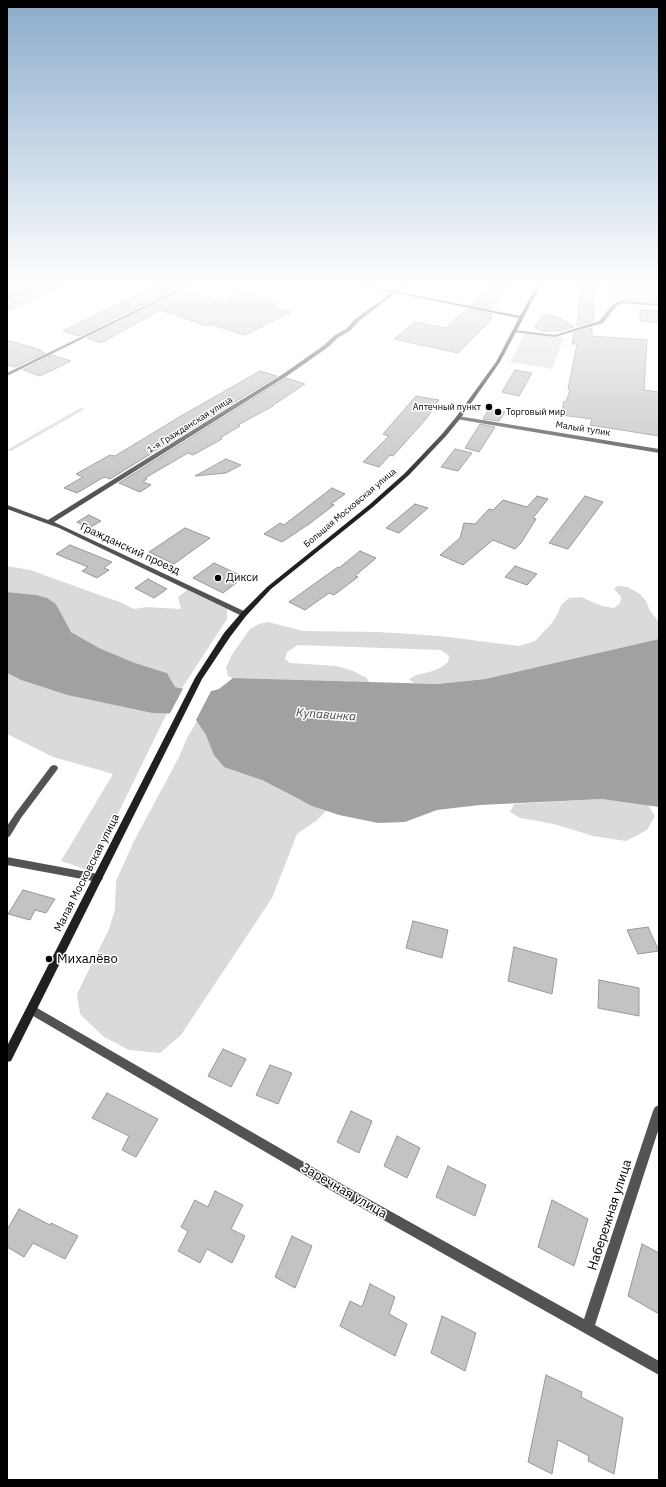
<!DOCTYPE html>
<meta charset="utf-8">
<style>
body{margin:0}
#map{position:relative;width:666px;height:1487px;overflow:hidden;background:#fff;font-family:"IBM Plex Sans",sans-serif}
canvas{display:block}
.frame{position:absolute;inset:0;border:8px solid #000;pointer-events:none}
</style>
<div id="map">
<canvas width="666" height="1487"></canvas>
<div class="frame"></div>
</div>
<script>
const c = document.querySelector('canvas').getContext('2d');
c.lineJoin = 'round';
function fill(path, color) {
  c.fillStyle = color;
  c.fill(path, 'evenodd');
}
function shape(rows) {
  const path = new Path2D();
  for (const r of rows) {
    path.moveTo(r[0], r[1]);
    for (let i = 2; i < r.length; i += 2) path.lineTo(r[i], r[i + 1]);
  }
  return path;
}
function stroke(path, color, width, dash) {
  c.strokeStyle = color;
  c.lineWidth = width;
  c.lineCap = dash ? 'butt' : 'round';
  c.setLineDash(dash || []);
  c.stroke(path);
}
function drawText(font, color, halo, rows, align = 'center') {
  c.font = font + ' "IBM Plex Sans",sans-serif';
  c.lineWidth = 3;
  c.setLineDash([]);
  c.textBaseline = 'middle';
  c.strokeStyle = halo;
  c.fillStyle = color;
  for (const [text, x, y, turn = 0] of rows) {
    c.save();
    c.translate(x, y);
    c.rotate((+turn || 0) * Math.PI / 180);
    c.textAlign = isNaN(turn) ? turn : align;
    if (halo) c.strokeText(text, 0, 0);
    c.fillText(text, 0, 0);
    c.restore();
  }
}
fill(shape([
 [609,283,659,283,659,304,607,299],
 [525,333,564,338,552,369,510,362],
 [80,408,85,409,11,451,7,450],
 [7,566,30,570,122,603,134,609,147,607,181,609,178,597,187,590,227,609,227,619,182,688,175,687,167,673,135,663,99,648,71,632,56,604,36,595,7,592],
 [617,586,628,587,640,594,646,601,650,611,659,622,659,639,485,679,438,684,414,683,409,679,416,675,433,671,443,666,448,662,449,656,441,650,298,645,287,652,285,659,290,663,337,666,353,671,367,678,369,682,233,678,228,676,226,668,231,656,250,629,259,624,268,622,303,631,379,632,440,636,519,646,535,641,552,623,559,611,561,605,569,598,581,597,602,606,614,608,620,603,621,597,614,589],
 [7,673,21,680,67,695,152,713,167,713,90,871,61,861,113,774,53,757,7,734],
 [197,721,206,735,262,780,292,796,326,811,316,821,297,834,272,898,181,1035,160,1053,129,1050,104,1037,80,1014,77,994,109,929,115,909,116,881,134,841,178,759,188,736],
 [602,799,648,805,655,816,647,830,626,841,593,836,554,824,520,818,510,812,514,804]
]), '#dadada');
fill(shape([
 [7,592,36,595,47,598,56,604,71,632,99,648,135,663,167,673,175,687,204,693,219,689,233,678,438,684,485,679,659,639,659,807,602,799,480,805,437,810,405,822,378,823,339,815,312,806,262,780,224,767,214,755,206,735,194,717,189,714,152,713,67,695,21,680,7,673]
]), '#a1a1a1');
fill(shape([
 [184,687,204,691,212,689,195,722,189,716,169,715]
]), '#fff');
const building = shape([
 [7,283,38,283,7,294,7,283],
 [46,283,69,283,7,311,7,299,46,283],
 [495,283,508,284,491,309,472,305,486,288,491,288,495,283],
 [581,283,595,283,593,321,577,326,581,283],
 [160,284,176,288,79,336,63,331,160,284],
 [183,290,224,302,245,292,279,303,272,306,291,312,245,335,210,324,206,326,161,310,101,343,87,338,183,290],
 [469,309,491,314,492,319,458,353,394,339,415,322,446,328,461,314,469,309],
 [640,310,659,311,659,323,640,321,640,310],
 [544,314,558,317,574,327,561,331,541,331,535,327,544,314],
 [592,328,592,336,647,340,644,390,659,392,659,436,590,425,592,419,561,415,564,401,566,402,570,390,568,389,577,344,572,344,574,333,592,328],
 [7,340,41,350,39,351,45,353,15,367,7,365,7,340],
 [52,355,71,361,40,376,23,370,52,355],
 [515,370,532,373,519,396,502,392,515,370],
 [260,371,277,376,110,479,104,477,77,493,64,488,83,477,76,474,110,455,115,456,181,416,260,371],
 [286,378,305,384,272,406,273,406,238,425,240,426,220,438,222,439,193,455,188,453,145,478,147,479,143,482,151,485,140,492,119,483,286,378],
 [416,396,439,400,426,419,393,456,390,455,379,467,363,462,389,436,383,434,416,396],
 [489,409,505,412,499,421,483,419,489,409],
 [480,424,495,427,479,452,465,448,480,424],
 [455,449,472,453,458,471,441,467,455,449],
 [226,459,241,465,226,473,195,476,226,459],
 [332,488,345,494,331,504,334,505,309,524,282,542,264,534,280,523,284,525,332,488],
 [537,496,548,499,533,518,536,519,521,543,515,549,493,540,463,565,440,555,460,538,464,523,475,524,489,509,493,510,503,500,527,507,537,496],
 [585,496,603,502,568,549,549,543,585,496],
 [415,504,428,508,399,533,386,528,415,504],
 [89,515,101,521,89,528,77,522,89,515],
 [185,528,210,538,174,564,149,552,185,528],
 [70,545,112,562,104,568,109,570,97,578,82,571,88,567,56,554,70,545],
 [360,551,376,558,355,576,358,577,334,595,329,593,305,610,289,602,338,567,339,568,360,551],
 [214,563,244,577,223,593,193,578,214,563],
 [515,566,537,574,527,585,505,577,515,566],
 [148,579,167,589,154,598,135,588,148,579],
 [23,890,55,899,46,913,35,910,30,920,8,914,23,890],
 [413,921,448,930,442,958,406,948,413,921],
 [648,927,659,951,638,954,627,930,648,927],
 [514,947,557,959,552,994,508,981,514,947],
 [599,980,639,988,639,1016,598,1008,599,980],
 [223,1049,246,1059,231,1087,208,1076,223,1049],
 [270,1065,292,1073,278,1104,256,1095,270,1065],
 [107,1093,158,1119,136,1157,122,1150,129,1136,92,1118,107,1093],
 [351,1111,372,1121,359,1153,337,1142,351,1111],
 [397,1136,420,1148,407,1178,384,1166,397,1136],
 [448,1166,486,1185,475,1216,436,1197,448,1166],
 [215,1191,243,1205,231,1229,245,1236,232,1263,207,1249,200,1263,178,1251,188,1231,181,1227,195,1200,208,1207,215,1191],
 [552,1200,588,1219,574,1266,538,1247,552,1200],
 [19,1209,50,1225,51,1223,78,1236,65,1259,33,1243,24,1257,7,1247,7,1230,19,1209],
 [292,1236,312,1246,295,1288,275,1277,292,1236],
 [642,1244,659,1253,659,1314,628,1296,642,1244],
 [370,1284,395,1297,389,1314,407,1324,395,1356,340,1326,350,1301,362,1307,370,1284],
 [442,1316,476,1333,465,1371,431,1353,442,1316],
 [546,1375,582,1392,581,1397,623,1418,614,1474,588,1461,589,1456,558,1440,552,1474,528,1462,546,1375]
]);
fill(building, '#c3c3c3');
stroke(building, '#979797', 1);
fill(shape([
 [41,283,45,283,7,298,7,296,41,283],
 [191,283,195,283,7,376,7,373,191,283],
 [405,283,409,283,359,321,350,331,339,337,327,348,287,376,54,522,246,612,247,614,246,616,242,616,59,528,7,509,7,505,48,520,283,374,323,346,335,335,346,329,355,319,405,283],
 [621,301,659,304,659,306,623,303,617,306,603,323,555,337,514,332,512,331,514,330,555,335,599,321,613,304,621,301],
 [458,416,659,449,659,453,456,419,456,417,458,416],
 [54,765,57,766,58,768,57,770,21,818,10,836,7,838,7,826,15,814,51,766,54,765],
 [7,857,98,874,101,875,103,878,101,881,98,882,7,865,7,857],
 [32,1005,347,1187,584,1319,653,1111,655,1107,659,1105,659,1128,595,1325,659,1361,659,1375,339,1195,28,1013,27,1010,28,1007,32,1005]
]), '#535353');
fill(shape([
 [346,283,352,283,520,316,538,283,542,283,500,362,460,419,446,436,409,475,373,507,271,589,246,616,230,637,202,679,11,1061,7,1062,7,1046,195,678,224,633,242,612,267,587,369,505,405,473,442,434,456,417,496,362,519,318,346,283]
]), '#202020');
const sky = c.createLinearGradient(0, 0, 0, 491);
sky.addColorStop(0, '#8baccc');
sky.addColorStop(0.58, '#fff');
sky.addColorStop(1, '#ffffff00');
c.fillStyle = sky;
c.fillRect(0, 0, 666, 491);
for (const [x, y, r, color] of [
 [489,407,4,"#000"],
 [498,412,4,"#000"],
 [218,578,4,"#000"],
 [49,959,4,"#000"]
]) {
  const dot = new Path2D();
  dot.arc(x, y, r, 0, 2 * Math.PI);
  c.fillStyle = color;
  c.fill(dot);
  stroke(dot, '#fff', 1.5);
}
drawText('9px', '#000', '#fff', [
 ["Аптечный пункт",481,407],
 ["Торговый мир",506,412,"left"]
], 'right');
drawText('9px', '#000', '#fff', [
 ["1-я Гражданская улица",190,425,-32],
 ["Малый тупик",583,429,9],
 ["Большая Московская улица",350,508,-40]
]);
drawText('11px', '#000', '#fff', [
 ["Гражданский проезд",130,549,25],
 ["Малая Московская улица",87,873,-63]
]);
drawText('11px', '#000', '#fff', [
 ["Дикси",226,578]
], 'left');
drawText('italic 12px', '#424242', '#fff', [
 ["Купавинка",326,715,4]
]);
drawText('13px', '#000', '#fff', [
 ["Михалёво",57,959]
], 'left');
drawText('13px', '#000', '#fff', [
 ["Заречная улица",344,1191,30],
 ["Набережная улица",610,1215,-72]
]);
</script>
